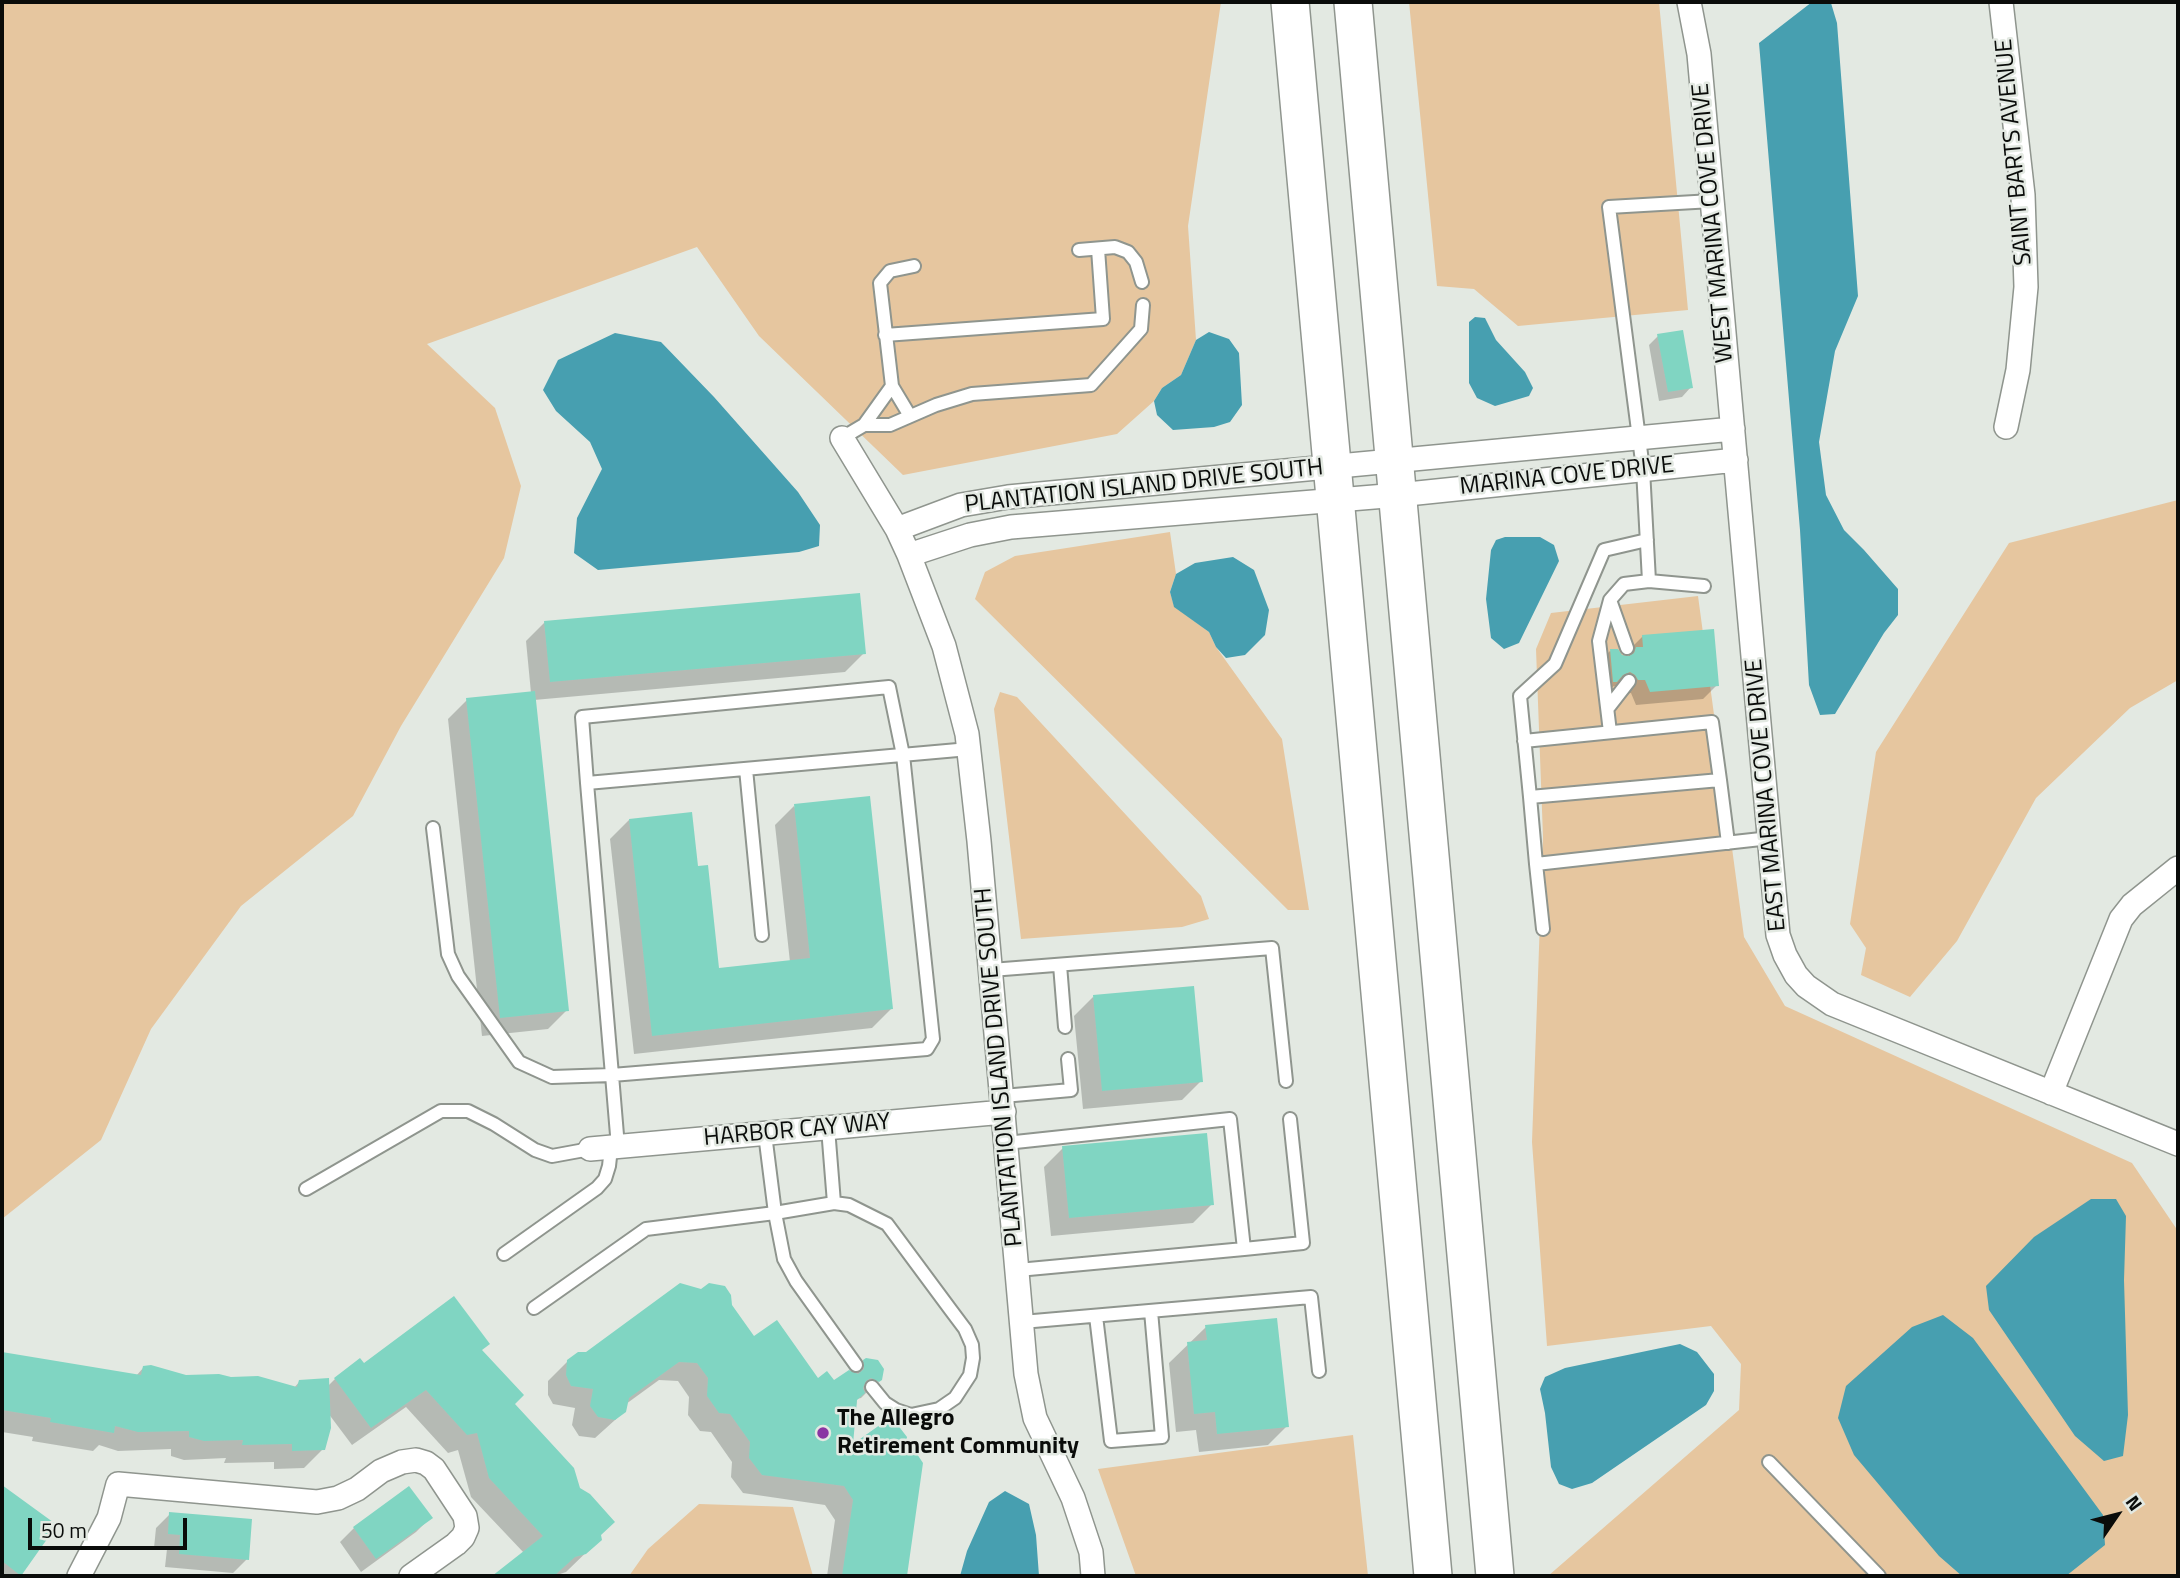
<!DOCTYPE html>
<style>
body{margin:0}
#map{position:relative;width:2180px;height:1578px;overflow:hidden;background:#e3e9e2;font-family:"Titillium Web",sans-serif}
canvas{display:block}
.frame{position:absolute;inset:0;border:4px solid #0a0c0a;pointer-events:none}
.north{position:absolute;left:2082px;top:1480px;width:70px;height:70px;-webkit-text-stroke:5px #e3e9e2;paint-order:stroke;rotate:55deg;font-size:19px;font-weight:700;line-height:28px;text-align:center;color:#0a0c0a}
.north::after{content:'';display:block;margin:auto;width:24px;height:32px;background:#0a0c0a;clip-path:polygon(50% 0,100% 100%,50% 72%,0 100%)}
.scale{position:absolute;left:28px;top:1518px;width:159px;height:32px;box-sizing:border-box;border:4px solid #0a0c0a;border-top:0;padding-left:9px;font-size:21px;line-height:24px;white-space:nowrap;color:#0a0c0a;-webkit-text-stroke:5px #e3e9e2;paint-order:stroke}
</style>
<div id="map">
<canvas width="2180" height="1578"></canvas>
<div class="frame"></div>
<div class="north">N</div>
<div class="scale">50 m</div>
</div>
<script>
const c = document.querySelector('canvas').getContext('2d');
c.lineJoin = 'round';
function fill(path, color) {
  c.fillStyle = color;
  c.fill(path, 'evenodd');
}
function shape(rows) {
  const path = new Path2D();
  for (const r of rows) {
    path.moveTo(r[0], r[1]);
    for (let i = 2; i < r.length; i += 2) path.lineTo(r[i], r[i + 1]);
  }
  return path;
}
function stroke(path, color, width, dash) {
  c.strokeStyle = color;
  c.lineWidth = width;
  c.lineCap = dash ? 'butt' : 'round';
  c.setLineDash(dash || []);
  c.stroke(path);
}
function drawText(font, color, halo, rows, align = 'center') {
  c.font = font + ' "Titillium Web",sans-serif';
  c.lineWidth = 5;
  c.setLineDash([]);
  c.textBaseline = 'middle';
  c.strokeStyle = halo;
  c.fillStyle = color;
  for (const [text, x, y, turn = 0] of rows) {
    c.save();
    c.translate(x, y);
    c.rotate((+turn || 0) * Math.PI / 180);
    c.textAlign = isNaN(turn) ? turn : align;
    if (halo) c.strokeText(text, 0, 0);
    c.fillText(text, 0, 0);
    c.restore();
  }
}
fill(shape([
 [2,2,1221,2,1188,226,1196,340,1181,375,1162,388,1154,401,1117,434,903,475,759,336,697,247,427,344,495,408,521,486,504,558,401,726,353,816,241,906,151,1029,101,1140,2,1219],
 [1409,2,1659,2,1688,310,1518,326,1474,289,1437,286],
 [2178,500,2178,680,2130,708,2036,798,1957,941,1910,997,1861,975,1866,948,1850,924,1876,752,2009,543],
 [1170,532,1176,574,1170,592,1174,606,1209,632,1216,647,1282,739,1309,910,1288,910,975,599,985,572,1015,556],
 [1698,596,1744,937,1785,1006,2132,1163,2178,1231,2178,1576,1548,1576,1739,1410,1741,1364,1711,1326,1547,1346,1532,1142,1543,837,1536,649,1551,613],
 [1000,692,1017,697,1201,896,1209,919,1182,927,1021,939,994,709],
 [1353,1435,1368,1576,1136,1576,1098,1469],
 [699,1504,793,1507,813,1576,629,1576,648,1549]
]), '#e6c69f');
fill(shape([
 [1812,2,1831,3,1837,23,1858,296,1835,351,1819,442,1826,495,1844,530,1864,550,1898,589,1898,615,1884,633,1835,714,1820,715,1809,685,1800,530,1759,43],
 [1475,317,1485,318,1496,340,1525,372,1533,388,1529,396,1495,406,1477,398,1469,383,1469,322],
 [1209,332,1229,339,1239,353,1242,405,1230,422,1214,427,1173,430,1157,415,1154,401,1162,388,1181,375,1196,340],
 [615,333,661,342,714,397,798,492,820,525,819,546,799,552,598,570,574,553,577,518,602,469,590,442,556,411,543,390,558,360],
 [1505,537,1540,537,1554,545,1559,561,1519,643,1504,649,1491,638,1486,599,1491,550,1496,540],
 [1233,557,1254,570,1269,610,1265,635,1245,655,1226,658,1216,647,1209,632,1174,607,1170,592,1176,574,1195,563],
 [2091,1199,2116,1199,2126,1216,2124,1280,2128,1415,2123,1456,2104,1461,2075,1436,1989,1310,1986,1286,2034,1237],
 [1943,1315,1973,1338,2103,1515,2105,1545,2066,1576,1962,1576,1939,1556,1854,1455,1838,1418,1846,1386,1912,1327],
 [1680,1344,1697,1352,1714,1374,1714,1391,1706,1405,1592,1483,1572,1489,1559,1484,1551,1467,1545,1413,1540,1389,1545,1377,1565,1368],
 [1005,1491,1029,1504,1036,1535,1039,1576,960,1576,967,1551,989,1502]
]), '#479fb0');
fill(shape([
 [1658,336,1691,387,1682,397,1659,401,1649,345],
 [545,622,864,653,845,672,534,700,567,1010,548,1029,482,1036,448,719,467,700,531,693,526,641],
 [1643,636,1717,685,1703,699,1636,705,1631,693,1623,694,1621,688,1614,686,1599,695,1596,665,1610,651,1621,657,1629,658,1628,651],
 [794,806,891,1009,872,1028,634,1054,610,839,629,820,696,868,717,970,790,962,775,825],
 [1093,997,1201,1081,1182,1100,1083,1109,1074,1016],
 [1063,1148,1212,1204,1193,1223,1051,1236,1044,1167],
 [730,1306,754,1339,818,1381,833,1383,852,1373,864,1361,880,1379,861,1398,857,1399,851,1447,903,1454,921,1463,905,1576,827,1576,835,1520,825,1505,743,1493,731,1477,732,1462,711,1432,700,1431,688,1415,689,1397,678,1381,659,1380,626,1404,625,1411,595,1438,579,1436,572,1425,575,1408,553,1404,548,1395,548,1381,568,1361],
 [1206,1327,1287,1426,1268,1445,1199,1452,1196,1430,1176,1432,1169,1363],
 [481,1350,513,1404,578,1489,599,1536,600,1539,566,1572,554,1576,495,1576,524,1553,471,1497,458,1450,448,1453,406,1407,352,1445,328,1413,323,1449,304,1468,274,1469,274,1462,224,1463,226,1458,184,1460,171,1456,171,1449,118,1451,99,1445,93,1451,32,1441,33,1437,2,1432,2,1353,136,1376,144,1367,186,1377,294,1388,300,1381,327,1387,335,1379,364,1366],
 [409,1488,430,1518,416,1532,361,1572,340,1542,354,1528],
 [7,1491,20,1574,18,1576,2,1576,2,1496],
 [170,1514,247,1559,233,1573,165,1567,167,1549,154,1548,156,1528]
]), '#0003');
fill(shape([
 [1683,330,1693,388,1668,392,1657,334],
 [860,593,866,654,550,682,544,621],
 [1714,629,1719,686,1650,692,1645,680,1638,680,1635,675,1630,672,1623,675,1617,682,1613,682,1610,649,1618,649,1622,655,1629,656,1634,653,1636,647,1643,647,1642,635],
 [535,691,569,1011,500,1018,466,698],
 [870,796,893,1009,652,1036,629,819,692,812,698,866,708,865,719,968,810,958,794,804],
 [1194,986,1203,1082,1102,1091,1093,995],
 [1207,1133,1214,1205,1069,1218,1062,1146],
 [680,1283,701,1289,709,1283,725,1286,731,1295,732,1305,754,1336,777,1320,818,1378,827,1371,834,1380,849,1370,858,1374,864,1369,863,1360,866,1358,878,1360,884,1369,882,1380,879,1382,871,1378,866,1381,863,1388,865,1393,857,1400,853,1444,884,1422,897,1424,907,1437,905,1452,917,1454,923,1463,907,1576,842,1576,853,1500,844,1486,762,1475,749,1458,750,1442,730,1414,719,1413,707,1396,708,1378,697,1363,679,1362,629,1398,626,1412,615,1420,598,1417,590,1406,593,1389,571,1386,566,1375,567,1360,578,1352,586,1352],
 [454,1296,490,1344,482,1350,524,1395,515,1404,574,1468,580,1488,590,1494,615,1522,601,1535,602,1540,586,1554,575,1557,554,1576,492,1576,543,1536,489,1478,477,1433,467,1435,426,1390,371,1428,334,1378,360,1358,364,1363],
 [1277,1318,1289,1427,1217,1434,1215,1412,1194,1414,1187,1342,1207,1340,1205,1325],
 [2,1352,141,1375,143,1366,151,1365,186,1375,219,1374,231,1377,258,1376,297,1387,299,1380,329,1378,331,1428,325,1450,292,1451,292,1444,242,1445,243,1440,204,1441,189,1437,189,1431,138,1432,115,1426,114,1433,50,1422,51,1418,2,1410],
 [2,1485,57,1525,21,1576,2,1561],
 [409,1486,433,1518,376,1559,353,1527],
 [169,1512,252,1519,249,1560,179,1554,180,1535,168,1534]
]), '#80d5c2');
const service = shape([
 [1079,250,1115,247,1128,252,1136,262,1142,282],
 [885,335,1103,319,1098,249],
 [910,416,892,386,880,283,890,271,914,266],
 [864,425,890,425,936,405,972,394,1091,385,1141,329,1143,305],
 [842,438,864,425,892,386],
 [1649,581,1643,469,1609,207,1712,201],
 [1610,600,1627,648],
 [1608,708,1629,681],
 [1610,732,1599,641,1610,600,1624,584,1649,581,1704,586],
 [1524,741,1712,722,1720,780],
 [746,769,762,935],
 [587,783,969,749],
 [1530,797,1520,696,1555,664,1604,550,1647,540],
 [433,828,448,954,458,976,519,1062,552,1077,612,1075,927,1049,933,1039,903,755,889,687,582,717,587,783,612,1075,618,1147],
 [1728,843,1720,780,1530,797,1536,864,1770,838],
 [1536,864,1543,929],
 [1060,965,1065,1027],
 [991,970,1272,948,1286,1081],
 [1003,1096,1071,1090,1068,1059],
 [765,1134,775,1213,834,1203,828,1128],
 [1006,1143,1230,1119,1244,1249,1303,1243,1290,1119],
 [306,1189,441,1111,468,1111,494,1124,535,1150,552,1156,590,1149],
 [834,1203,849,1205,887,1224,950,1309,965,1329,972,1345,973,1358,970,1375,955,1398,939,1409,911,1415,896,1410,885,1403,872,1387],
 [504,1254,597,1188,605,1179,609,1166,611,1148],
 [1018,1270,1244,1249],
 [534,1308,646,1229,775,1213,784,1259,796,1281,856,1365],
 [1096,1316,1111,1441,1162,1437,1151,1311],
 [1022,1322,1311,1297,1319,1371],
 [1769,1462,1879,1576]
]);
const minor = shape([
 [1689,2,1699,54,1778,935,1785,955,1796,975,1806,986,1832,1004,2178,1144],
 [2001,2,2023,195,2026,287,2018,370,2006,427],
 [842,438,897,529,909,555,944,646,967,734,979,841,1026,1374,1035,1418,1073,1498,1091,1552,1093,1576],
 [897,529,961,505,1008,497,1733,429],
 [909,555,970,535,1011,527,1398,495,1736,460],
 [2051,1093,2121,919,2132,905,2178,868],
 [590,1149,1004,1112],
 [79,1576,109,1518,118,1484,317,1502,338,1498,357,1489,381,1471,402,1462,416,1460,426,1463,434,1469,465,1516,467,1528,463,1537,456,1544,411,1576]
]);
const primary = shape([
 [1290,2,1433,1576],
 [1353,2,1495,1576]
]);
stroke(service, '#8f958e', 16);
stroke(minor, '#8f958e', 26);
stroke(primary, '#8f958e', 40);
stroke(service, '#fff', 12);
stroke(minor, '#fff', 23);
stroke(primary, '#fff', 37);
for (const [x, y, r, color] of [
 [823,1433,7,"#8a35a3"]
]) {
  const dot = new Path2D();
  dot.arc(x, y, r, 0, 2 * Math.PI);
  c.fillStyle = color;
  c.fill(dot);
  stroke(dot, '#e3e9e2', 2.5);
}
drawText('24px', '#0a0c0a', '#e3e9e2', [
 ["SAINT BARTS AVENUE",2015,152,-95],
 ["WEST MARINA COVE DRIVE",1714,223,-95],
 ["MARINA COVE DRIVE",1567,477,-6],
 ["PLANTATION ISLAND DRIVE SOUTH",1144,487,-6],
 ["EAST MARINA COVE DRIVE",1767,795,-95],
 ["PLANTATION ISLAND DRIVE SOUTH",1000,1067,-95],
 ["HARBOR CAY WAY",797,1131,-5]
]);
drawText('bold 24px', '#0a0c0a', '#e3e9e2', [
 ["The Allegro",837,1419],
 ["Retirement Community",837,1447]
], 'left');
</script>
